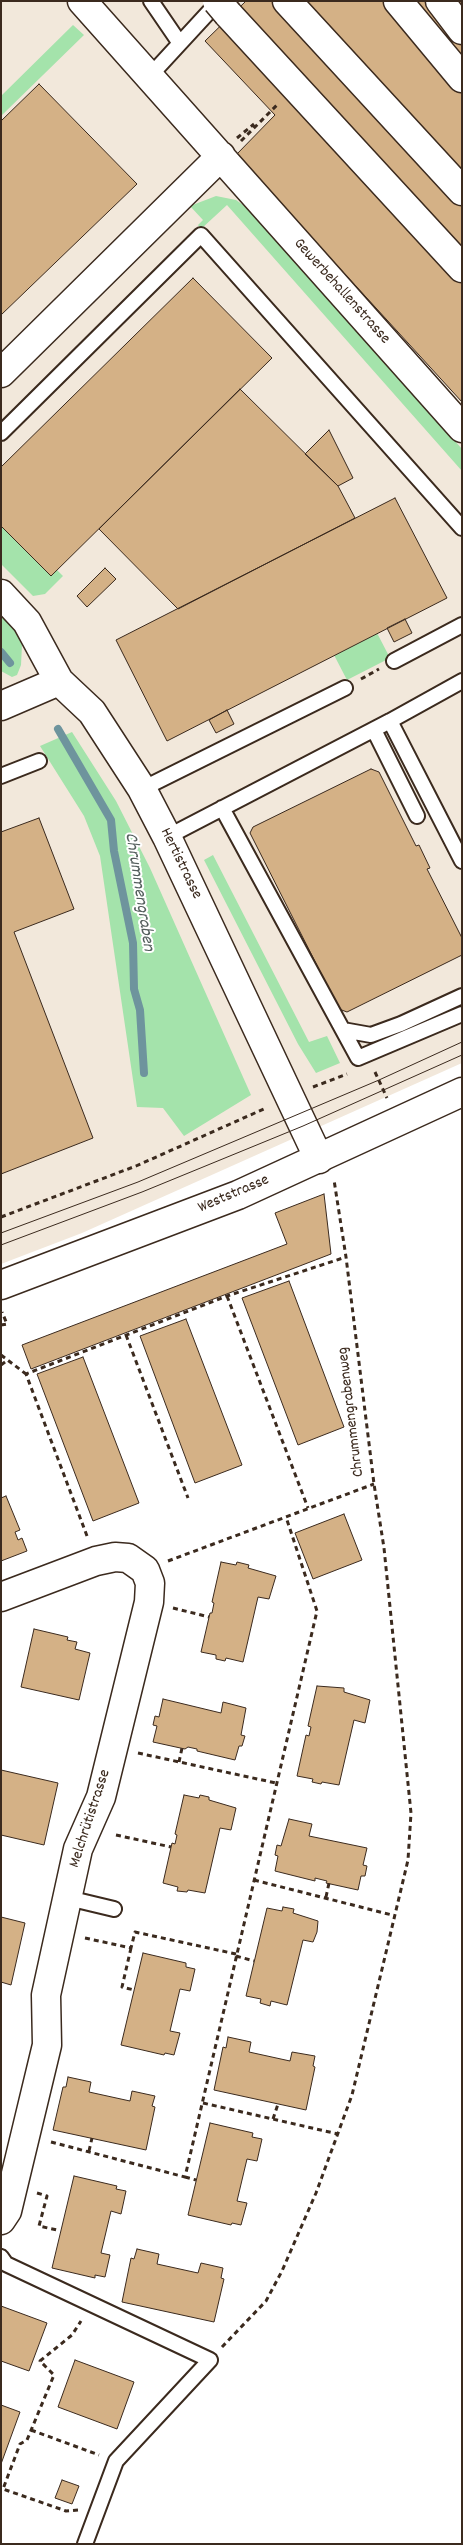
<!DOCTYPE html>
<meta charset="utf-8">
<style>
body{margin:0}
#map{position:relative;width:463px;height:2545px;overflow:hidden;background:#fff;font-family:Dekko,sans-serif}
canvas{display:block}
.frame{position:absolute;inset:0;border:2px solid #3b2a1e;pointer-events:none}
</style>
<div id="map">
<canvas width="463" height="2545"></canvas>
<div class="frame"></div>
</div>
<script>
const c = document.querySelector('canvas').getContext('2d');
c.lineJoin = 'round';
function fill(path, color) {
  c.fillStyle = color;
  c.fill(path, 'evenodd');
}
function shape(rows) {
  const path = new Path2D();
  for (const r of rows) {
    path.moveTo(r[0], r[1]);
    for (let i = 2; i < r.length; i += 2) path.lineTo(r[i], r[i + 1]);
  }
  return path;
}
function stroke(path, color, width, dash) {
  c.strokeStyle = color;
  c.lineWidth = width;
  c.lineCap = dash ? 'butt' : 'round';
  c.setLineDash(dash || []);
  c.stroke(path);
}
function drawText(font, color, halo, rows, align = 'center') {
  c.font = font + ' Dekko,sans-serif';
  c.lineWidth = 4;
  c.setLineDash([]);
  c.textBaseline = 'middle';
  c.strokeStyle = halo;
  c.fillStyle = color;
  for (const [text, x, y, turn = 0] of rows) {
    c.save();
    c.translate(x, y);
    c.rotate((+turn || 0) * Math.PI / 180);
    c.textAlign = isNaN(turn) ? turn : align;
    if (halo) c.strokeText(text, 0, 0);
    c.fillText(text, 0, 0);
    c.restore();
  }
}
fill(shape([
 [1,1,241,1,271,33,462,263,462,1063,82,1233,1,1264]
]), '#f2e8db');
fill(shape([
 [73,25,84,35,1,116,1,96],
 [216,196,236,200,253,212,462,449,462,471,227,205,201,229,198,225,203,220,190,206],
 [1,526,51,576,57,570,63,576,45,594,33,596,1,564],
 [1,613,13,626,22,645,21,665,17,675,12,677,1,671],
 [377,633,390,658,347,680,334,655],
 [72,732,116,801,150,868,251,1095,184,1136,163,1108,137,1107,100,856,84,816,40,746],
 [213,855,309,1042,327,1036,340,1063,316,1073,298,1044,204,860]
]), '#a4e3ab');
stroke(shape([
 [1,652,10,663],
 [58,729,111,820,114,851,133,943,134,989,140,1010,144,1073]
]), '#6e949d', 8);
const building = shape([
 [246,1,462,1,462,402,236,155,275,115,205,41,246,1],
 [39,84,137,184,1,315,1,121,39,84],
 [193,278,272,358,51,576,1,526,1,467,193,278],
 [240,389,338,486,355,518,178,609,99,529,240,389],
 [329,430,353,478,338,486,305,454,329,430],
 [395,498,447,598,167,741,116,640,395,498],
 [105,568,116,579,87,607,77,596,105,568],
 [405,619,412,633,394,642,387,628,405,619],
 [227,710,234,724,216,733,209,720,227,710],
 [371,769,379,772,416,846,419,845,430,868,427,869,462,938,462,955,347,1012,339,1009,250,833,253,827,371,769],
 [39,818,74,909,14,932,93,1138,1,1174,1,832,39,818],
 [324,1194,331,1254,31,1369,22,1345,287,1244,275,1213,324,1194],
 [289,1281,344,1427,298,1445,242,1298,289,1281],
 [186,1319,242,1465,195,1483,140,1336,186,1319],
 [83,1357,139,1503,93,1521,37,1374,83,1357],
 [6,1496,20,1530,15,1532,18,1540,22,1538,27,1551,1,1561,1,1498,6,1496],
 [344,1514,362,1560,313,1579,295,1533,344,1514],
 [221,1562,236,1565,237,1562,249,1565,248,1568,276,1576,269,1599,258,1597,243,1662,226,1658,225,1661,216,1659,216,1655,201,1652,210,1613,212,1613,214,1603,212,1602,221,1562],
 [34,1629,68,1637,67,1640,77,1642,75,1649,90,1653,79,1700,21,1687,34,1629],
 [317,1686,344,1688,344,1692,370,1700,365,1723,354,1720,339,1785,322,1782,321,1784,312,1782,313,1779,297,1776,306,1735,309,1736,311,1727,308,1726,317,1686],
 [163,1699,221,1713,223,1702,246,1708,241,1735,245,1736,242,1746,239,1746,235,1760,197,1751,197,1749,188,1747,185,1749,153,1742,157,1726,153,1725,155,1716,159,1717,163,1699],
 [1,1770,58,1783,44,1845,1,1835,1,1770],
 [184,1795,199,1798,200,1795,209,1797,209,1800,236,1808,231,1830,220,1828,205,1893,188,1890,187,1892,177,1891,178,1887,163,1883,172,1843,175,1844,177,1835,175,1834,184,1795],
 [289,1819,312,1824,309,1836,367,1848,363,1865,367,1866,365,1876,361,1876,358,1890,326,1883,327,1881,315,1878,315,1881,275,1871,278,1856,275,1855,277,1845,281,1846,289,1819],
 [283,1907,294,1909,293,1913,318,1921,317,1932,313,1942,303,1940,287,2005,271,2001,270,2006,260,2003,261,1999,246,1996,267,1908,282,1911,283,1907],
 [1,1917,25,1923,11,1985,1,1982,1,1917],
 [143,1953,186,1963,186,1967,195,1969,190,1991,180,1989,170,2031,180,2033,174,2055,165,2053,164,2055,121,2045,143,1953],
 [228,2037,251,2042,249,2052,290,2061,292,2052,315,2056,313,2066,315,2067,306,2110,214,2090,223,2047,226,2048,228,2037],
 [68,2077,91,2082,89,2092,130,2101,132,2091,155,2096,152,2106,155,2107,146,2150,53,2130,63,2087,66,2087,68,2077],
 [210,2123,253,2133,252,2137,262,2139,257,2161,247,2159,237,2201,247,2203,241,2225,232,2223,231,2225,188,2215,210,2123],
 [74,2176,117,2186,116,2189,126,2191,121,2214,111,2211,101,2253,110,2255,105,2277,95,2275,95,2278,52,2268,74,2176],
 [137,2249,159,2254,157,2264,198,2273,201,2263,223,2268,221,2278,224,2279,214,2322,122,2302,131,2258,134,2259,137,2249],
 [1,2306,47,2323,29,2371,1,2361,1,2306],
 [75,2360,134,2382,117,2429,58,2407,75,2360],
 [1,2405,20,2412,1,2464,1,2405],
 [62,2480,79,2486,72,2504,55,2498,62,2480]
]);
fill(building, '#d4b186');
stroke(building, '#3b2a1e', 1);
const lane = shape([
 [151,1,179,42],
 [148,78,219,1],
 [1,433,201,235,462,528],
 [394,661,462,625],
 [390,721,462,861],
 [374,730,417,816],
 [1,776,39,761],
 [142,789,345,688],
 [222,808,358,1058,462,1014],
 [167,837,390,721,462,681],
 [343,1030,371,1035,401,1024,462,996],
 [68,1898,114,1909],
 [1,2257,6,2264,210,2360,116,2461,85,2544]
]);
const street = shape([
 [82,1,462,428],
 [228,14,462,268],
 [1,373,221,156],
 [1,594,27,622,59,681,92,712,142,789,167,837,319,1159],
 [1,706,59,681],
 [1,1597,96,1561,115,1557,128,1558,145,1570,150,1583,149,1602,101,1797,78,1849,46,1995,47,2045,7,2211,1,2220]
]);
const secondary = shape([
 [1,1285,238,1195,462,1092]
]);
const highway = shape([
 [287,1,462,191],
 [398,1,462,78],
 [440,1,462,30]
]);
stroke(lane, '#3b2a1e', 18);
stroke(street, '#3b2a1e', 31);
stroke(secondary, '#3b2a1e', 31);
stroke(highway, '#3b2a1e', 31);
stroke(shape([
 [237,138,254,124],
 [241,141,277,105],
 [361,679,379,669],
 [375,1072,387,1098],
 [313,1087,347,1074],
 [1,1217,136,1166,266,1108],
 [227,1296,308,1508],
 [1,1325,7,1324,2,1312],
 [126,1335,188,1498],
 [1,1355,26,1374],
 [1,1365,8,1360],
 [87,1536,26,1374,227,1296,346,1257],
 [168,1561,374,1484],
 [173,1608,209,1617],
 [138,1753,276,1783],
 [179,1762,182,1748],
 [116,1835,171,1847],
 [254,1880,396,1916],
 [326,1897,329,1883],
 [85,1938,131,1948,135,1932,236,1954],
 [131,1948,122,1987,134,1990],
 [236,1956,254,1961],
 [203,2103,338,2134],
 [273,2119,278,2104],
 [51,2142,185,2177,317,1611,286,1517],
 [89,2151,92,2138],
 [185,2177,196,2180],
 [37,2193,47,2196,39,2226,57,2230],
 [222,2347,266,2301,282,2271,316,2193,352,2095,408,1860,411,1813,384,1548,374,1484,346,1257,334,1180],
 [31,2430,99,2455],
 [78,2510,66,2511,3,2489,20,2444,27,2440,54,2375,40,2361,72,2335,81,2321]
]), '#3b2a1e', 3, [5, 4]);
stroke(lane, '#fff', 14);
stroke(street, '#fff', 28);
stroke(secondary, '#fff', 28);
stroke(highway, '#fff', 28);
stroke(shape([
 [1,1233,138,1182,379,1080,462,1042],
 [1,1245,142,1192,303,1126,462,1055]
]), '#3b2a1e', 1);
const streetBridge = shape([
 [217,1,228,14]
]);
stroke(streetBridge, '#3b2a1e', 31, []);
stroke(streetBridge, '#fff', 28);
drawText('16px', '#3b2a1e', '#fff', [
 ["Gewerbehallenstrasse",341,292,48],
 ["Hertistrasse",180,864,64],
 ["Weststrasse",234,1195,-23],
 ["Chrummengrabenweg",352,1412,-97],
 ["Melchrütistrasse",91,1819,-72]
]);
drawText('italic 18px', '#545f5d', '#fff', [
 ["Chrummengraben",138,892,81]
]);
</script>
